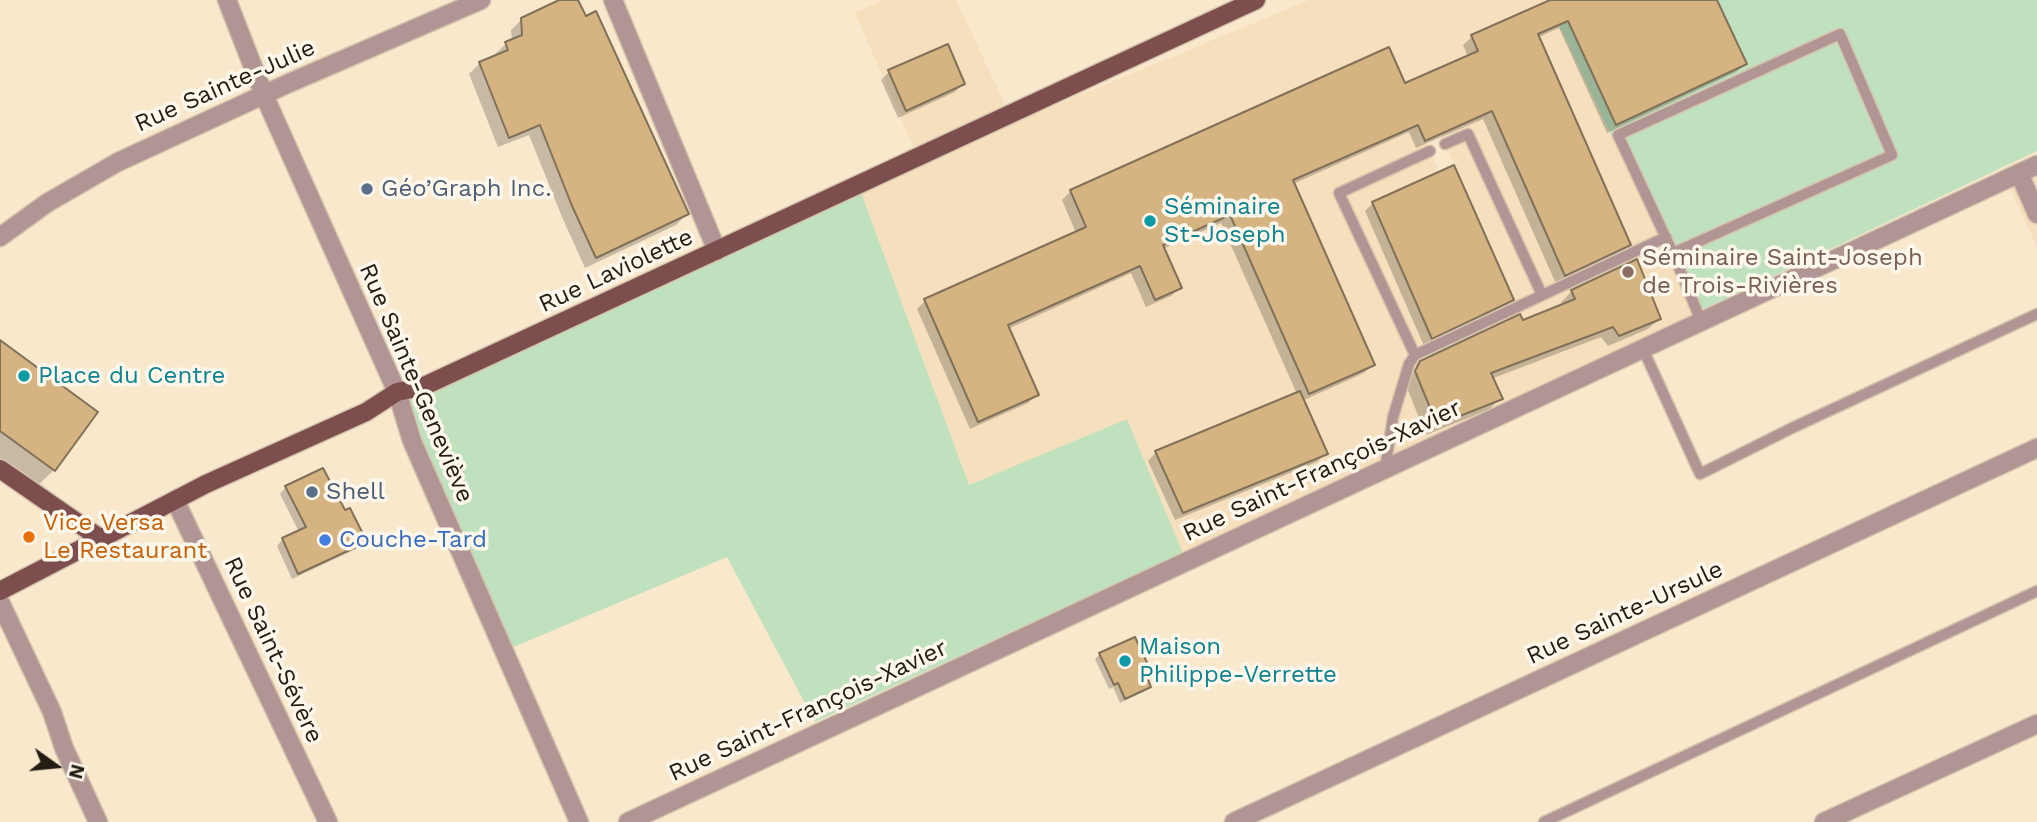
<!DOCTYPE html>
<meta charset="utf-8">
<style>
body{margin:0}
#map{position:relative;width:2037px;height:822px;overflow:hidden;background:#fae8cd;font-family:"Work Sans",sans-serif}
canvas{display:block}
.north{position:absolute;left:21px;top:731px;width:70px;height:70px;-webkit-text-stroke:5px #fef7ec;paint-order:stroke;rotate:105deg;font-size:19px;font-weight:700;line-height:28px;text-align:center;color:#221c12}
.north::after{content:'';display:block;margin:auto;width:24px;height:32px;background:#221c12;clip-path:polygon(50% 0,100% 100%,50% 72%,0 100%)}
</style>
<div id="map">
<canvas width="2037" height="822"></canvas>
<div class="north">N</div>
</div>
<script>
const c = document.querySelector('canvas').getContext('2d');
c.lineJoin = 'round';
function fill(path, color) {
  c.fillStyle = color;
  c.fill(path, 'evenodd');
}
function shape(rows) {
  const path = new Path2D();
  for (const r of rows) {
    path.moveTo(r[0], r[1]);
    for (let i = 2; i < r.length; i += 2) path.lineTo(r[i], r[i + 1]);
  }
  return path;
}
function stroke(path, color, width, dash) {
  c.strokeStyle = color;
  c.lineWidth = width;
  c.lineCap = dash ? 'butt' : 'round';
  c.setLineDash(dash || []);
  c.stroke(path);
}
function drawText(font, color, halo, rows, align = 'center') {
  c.font = font + ' "Work Sans",sans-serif';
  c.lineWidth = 7;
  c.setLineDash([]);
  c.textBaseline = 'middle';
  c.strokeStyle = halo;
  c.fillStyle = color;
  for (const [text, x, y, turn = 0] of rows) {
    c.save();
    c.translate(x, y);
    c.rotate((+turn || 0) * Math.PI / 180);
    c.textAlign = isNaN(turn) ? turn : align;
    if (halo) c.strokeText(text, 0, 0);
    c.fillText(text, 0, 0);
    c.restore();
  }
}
fill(shape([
 [883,0,956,0,1010,115,918,157,855,13],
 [1309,0,1547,0,1695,313,1511,405,1183,553,1127,419,969,486,859,187],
 [1527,10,1632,248,1566,278,1492,111,1441,134,1514,300,1432,337,1372,202,1439,172,1418,125,1293,180,1375,365,1230,215,1163,245,1181,287,1140,266,1008,325,924,299,1086,227,1070,190,1389,47,1405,83,1478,51,1471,35],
 [2037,160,2037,247,2003,174]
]), '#f6dfbd');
fill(shape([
 [1547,0,2037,0,2037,151,1695,313],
 [859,187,969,485,1127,419,1183,553,815,722,727,557,504,651,397,392]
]), '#c0e1bd');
fill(shape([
 [563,0,576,0,687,214,676,225,585,268,562,217,529,135,498,147,469,74,480,63,496,57,495,54,506,44,512,41,511,30,522,19],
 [1552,0,1715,0,1745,64,1736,72,1607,133,1559,28,1537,38,1629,245,1620,254,1556,284,1483,119,1416,148,1409,132,1293,184,1373,364,1364,373,1302,401,1326,453,1317,462,1175,520,1148,461,1156,452,1297,394,1221,223,1163,249,1180,287,1171,296,1146,307,1131,273,1008,329,1036,395,1028,403,970,429,917,309,925,301,1076,233,1062,200,1071,191,1388,49,1405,86,1468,57,1463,45,1472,37],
 [889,72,963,84,955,92,898,118,881,80],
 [1373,203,1512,300,1504,308,1424,346,1365,211],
 [1572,291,1659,319,1648,329,1608,346,1601,337,1491,379,1500,398,1490,409,1426,435,1405,383,1421,363,1563,306,1561,302],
 [0,342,54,470,32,491,0,468],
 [286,487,344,512,365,541,358,548,292,579,277,546,283,539,299,532,280,494],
 [1100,654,1148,668,1143,673,1149,686,1143,692,1120,703,1113,687,1109,689,1095,659]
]), '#0003');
const building = shape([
 [559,0,578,0,586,16,596,11,689,214,596,258,572,206,540,125,509,138,479,62,508,50,505,42,522,35,521,18,559,0],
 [1550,0,1717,0,1747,64,1616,125,1568,21,1538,34,1631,245,1565,276,1492,111,1425,141,1418,125,1293,180,1375,365,1309,394,1230,215,1163,245,1182,288,1155,300,1140,266,1008,325,1039,395,978,422,924,299,1086,227,1070,190,1389,47,1405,83,1478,51,1471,35,1550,0],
 [948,44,965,84,906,111,888,70,948,44],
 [1454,165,1514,300,1432,339,1372,202,1454,165],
 [1637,259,1661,319,1619,336,1613,327,1491,373,1503,399,1437,425,1415,371,1420,361,1520,314,1523,320,1575,299,1571,290,1637,259],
 [0,340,98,412,55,471,0,431,0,340],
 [1300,391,1328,454,1183,513,1155,451,1300,391],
 [323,468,345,510,350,508,367,542,298,574,282,538,306,527,285,486,323,468],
 [1135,637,1150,669,1145,671,1151,687,1125,699,1118,683,1114,685,1099,653,1135,637]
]);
fill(building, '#d5b482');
stroke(building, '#827159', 2);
const service = shape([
 [1445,144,1468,134,1542,295],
 [1430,151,1339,193,1415,355,1666,237],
 [1673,253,1892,155,1840,34,1618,135,1673,253,1701,321],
 [1643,349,1700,474,1792,428,2037,314],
 [1385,469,1393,417,1409,364,1415,355],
 [1544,822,2037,591]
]);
const minor = shape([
 [227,0,264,95,397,392,412,441,579,822],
 [613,0,717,251],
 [2019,173,2037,214],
 [0,237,47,203,118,162,287,84,481,0],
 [175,500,328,822],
 [0,602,52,712,64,748,98,822],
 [628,822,2037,165],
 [1234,822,2037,448],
 [1824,822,2037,724]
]);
const primary = shape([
 [0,469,101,539],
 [0,591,206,484,366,412,397,392,422,387,1256,0]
]);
stroke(service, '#d3c3ab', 13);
stroke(minor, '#d3c3ab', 21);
stroke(primary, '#d3c3ab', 21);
stroke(service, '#b19594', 10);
stroke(minor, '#b19594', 18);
stroke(primary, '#7d4e4e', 18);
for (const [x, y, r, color] of [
 [367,189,7,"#5c6f8a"],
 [1150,221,7,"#0f9aa8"],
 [1628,272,7,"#8d6e63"],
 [24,376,7,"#0f9aa8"],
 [312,492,7,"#5c6f8a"],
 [29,537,7,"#e8710a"],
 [325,540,7,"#3f7fe0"],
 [1125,661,7,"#0f9aa8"]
]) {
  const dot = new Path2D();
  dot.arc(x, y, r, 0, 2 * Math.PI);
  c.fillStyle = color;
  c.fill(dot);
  stroke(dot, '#fef7ec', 2.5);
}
drawText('24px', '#221c12', '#fef7ec', [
 ["Rue Sainte-Julie",225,86,-24],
 ["Rue Laviolette",616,271,-25],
 ["Rue Sainte-Geneviève",416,383,67],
 ["Rue Saint-François-Xavier",1322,471,-25],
 ["Rue Sainte-Ursule",1625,613,-25],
 ["Rue Saint-Sévère",273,650,65],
 ["Rue Saint-François-Xavier",808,711,-25]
]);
drawText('24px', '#4e5e75', '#fef7ec', [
 ["Géo’Graph Inc.",381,189],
 ["Shell",326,492]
], 'left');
drawText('24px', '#0d838f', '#fef7ec', [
 ["Séminaire",1164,207],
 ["St-Joseph",1164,235],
 ["Place du Centre",38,376],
 ["Maison",1139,647],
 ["Philippe-Verrette",1139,675]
], 'left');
drawText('24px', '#785e54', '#fef7ec', [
 ["Séminaire Saint-Joseph",1642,258],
 ["de Trois‑Rivières",1642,286]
], 'left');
drawText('24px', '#c56008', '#fef7ec', [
 ["Vice Versa",43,523],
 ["Le Restaurant",43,551]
], 'left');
drawText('24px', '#366cbe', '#fef7ec', [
 ["Couche-Tard",339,540]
], 'left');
</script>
